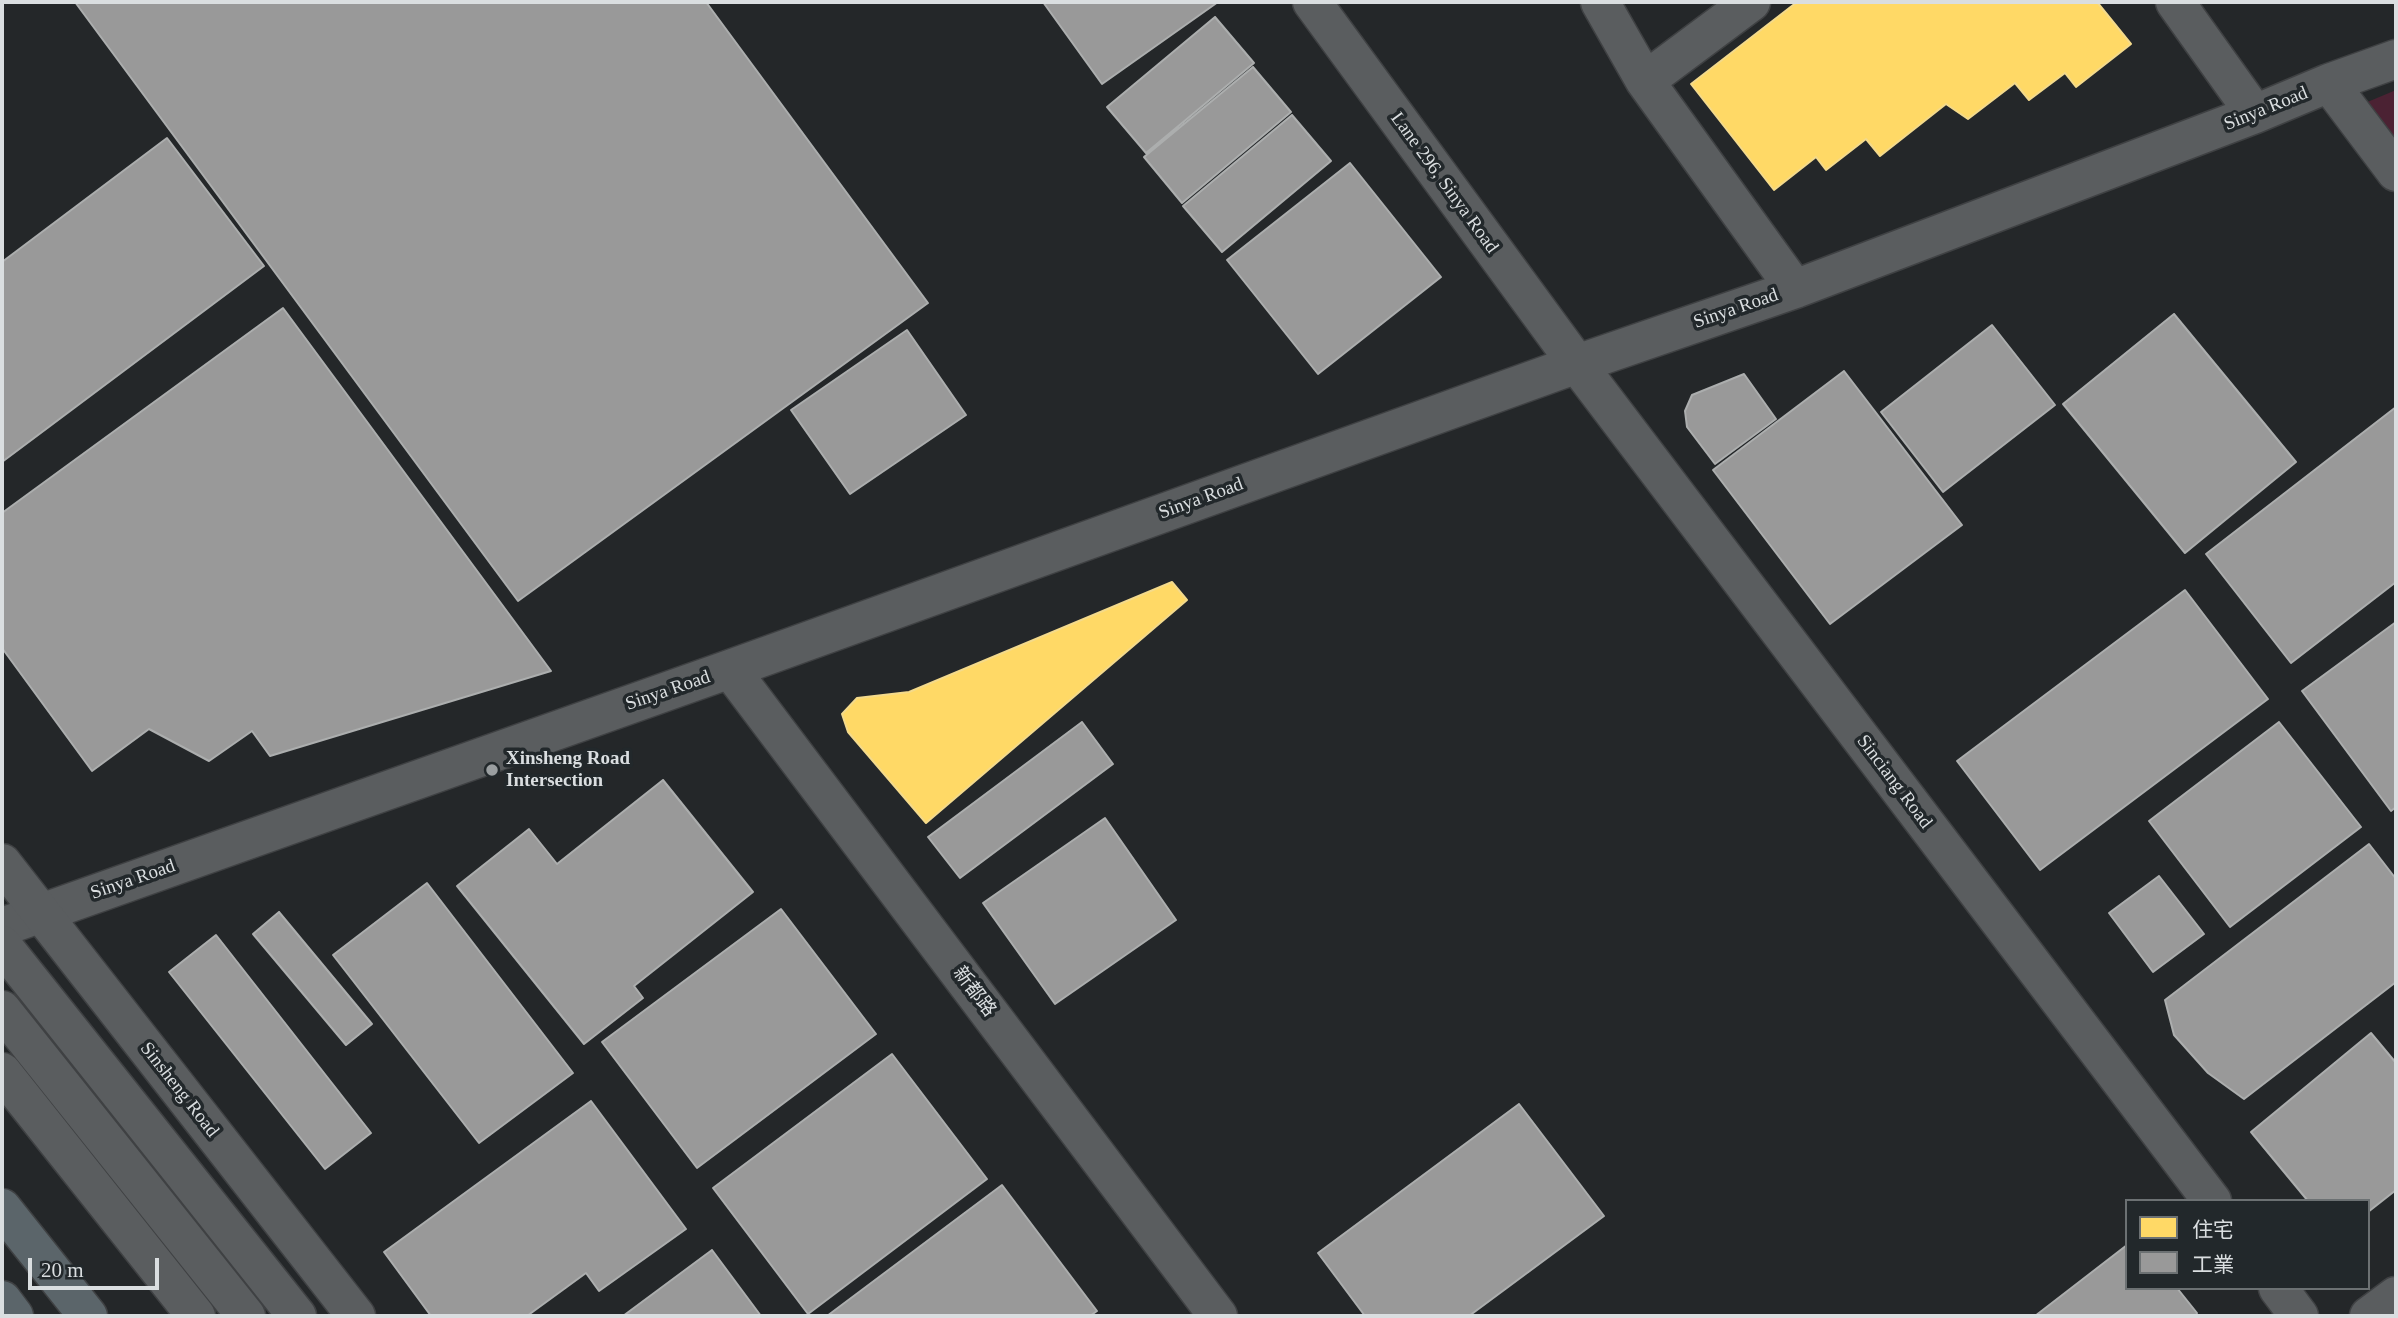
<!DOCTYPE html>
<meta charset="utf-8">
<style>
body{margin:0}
#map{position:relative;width:2398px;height:1318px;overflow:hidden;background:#242729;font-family:"Times New Roman","Noto Sans TC",serif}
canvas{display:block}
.frame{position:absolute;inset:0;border:4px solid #dadee0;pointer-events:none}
.legend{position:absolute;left:2125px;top:1199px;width:245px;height:91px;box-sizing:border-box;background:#22282b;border:2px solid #6c7173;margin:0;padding:9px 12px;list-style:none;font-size:21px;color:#dadee0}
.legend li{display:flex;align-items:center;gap:14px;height:35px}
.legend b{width:35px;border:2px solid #6c7173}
.scale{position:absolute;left:28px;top:1258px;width:131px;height:32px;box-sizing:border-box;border:4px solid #dadee0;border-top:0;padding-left:9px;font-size:21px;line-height:24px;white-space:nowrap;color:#dadee0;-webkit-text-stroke:5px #22282b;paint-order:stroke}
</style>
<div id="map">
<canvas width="2398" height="1318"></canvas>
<div class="frame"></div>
<ul class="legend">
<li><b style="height:19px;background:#ffd966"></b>住宅</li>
<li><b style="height:19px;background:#999"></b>工業</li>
</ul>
<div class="scale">20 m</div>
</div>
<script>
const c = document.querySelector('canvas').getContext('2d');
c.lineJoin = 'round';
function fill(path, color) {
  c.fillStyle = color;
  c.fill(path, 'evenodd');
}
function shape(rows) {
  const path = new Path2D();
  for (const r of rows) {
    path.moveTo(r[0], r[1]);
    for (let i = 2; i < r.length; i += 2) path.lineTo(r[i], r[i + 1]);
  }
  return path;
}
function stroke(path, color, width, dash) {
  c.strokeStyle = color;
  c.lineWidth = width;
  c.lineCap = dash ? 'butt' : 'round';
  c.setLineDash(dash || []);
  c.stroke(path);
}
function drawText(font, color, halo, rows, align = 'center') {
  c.font = font + ' "Times New Roman","Noto Sans TC",serif';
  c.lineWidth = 7;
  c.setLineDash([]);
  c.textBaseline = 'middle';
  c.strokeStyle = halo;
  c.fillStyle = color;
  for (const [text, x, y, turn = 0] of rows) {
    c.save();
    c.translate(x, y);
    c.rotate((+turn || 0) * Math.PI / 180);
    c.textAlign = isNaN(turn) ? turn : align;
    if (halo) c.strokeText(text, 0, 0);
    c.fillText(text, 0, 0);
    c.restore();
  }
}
fill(shape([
 [2396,90,2396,175,2346,111]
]), '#4b2233');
const homes = shape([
 [1797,2,2097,2,2131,44,2076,87,2065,73,2029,100,2015,83,1968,119,1946,104,1880,156,1866,139,1826,170,1816,157,1774,190,1691,84,1797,2],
 [1172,582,1187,600,926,823,848,732,842,714,857,698,909,692,1172,582]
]);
fill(homes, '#ffd966');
stroke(homes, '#f4da8b', 2);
const industry = shape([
 [75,2,706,2,928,303,518,601,75,2],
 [1043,2,1218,2,1102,84,1043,2],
 [1215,17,1254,63,1146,153,1107,107,1215,17],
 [1253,67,1291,112,1182,203,1144,157,1253,67],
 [1292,115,1331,161,1222,252,1183,206,1292,115],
 [167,138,264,266,2,462,2,262,167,138],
 [1350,163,1441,277,1318,374,1227,260,1350,163],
 [283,308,551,671,270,756,252,731,209,761,149,729,92,771,2,648,2,513,283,308],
 [2174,314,2296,462,2185,553,2063,404,2174,314],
 [1992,325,2055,405,1943,492,1881,412,1992,325],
 [907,330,966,415,850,494,791,410,907,330],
 [1844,371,1962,525,1830,624,1713,470,1844,371],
 [1744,374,1776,419,1715,464,1687,427,1685,411,1692,395,1744,374],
 [2396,407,2396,582,2291,663,2206,554,2396,407],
 [2185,590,2268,699,2040,870,1957,761,2185,590],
 [2396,622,2396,807,2391,811,2302,691,2396,622],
 [1082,722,1113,764,960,878,928,837,1082,722],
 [2279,722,2361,827,2230,927,2149,821,2279,722],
 [663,780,753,892,634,986,643,998,584,1044,457,886,529,829,557,864,663,780],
 [1105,818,1176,920,1055,1004,983,903,1105,818],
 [2369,844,2396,879,2396,982,2244,1099,2208,1073,2174,1035,2165,1000,2369,844],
 [2159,876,2204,934,2153,972,2109,913,2159,876],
 [427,883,573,1073,479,1143,333,955,427,883],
 [781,909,876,1034,697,1168,602,1042,781,909],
 [279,912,372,1024,346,1045,253,934,279,912],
 [216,935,371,1133,325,1169,169,972,216,935],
 [2371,1033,2396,1063,2396,1190,2368,1212,2368,1201,2308,1201,2251,1132,2371,1033],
 [892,1054,987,1179,808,1314,713,1188,892,1054],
 [591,1101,686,1229,599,1291,586,1273,527,1316,431,1316,384,1252,591,1101],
 [1519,1104,1604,1216,1469,1316,1365,1316,1318,1253,1519,1104],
 [1002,1185,1097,1311,1090,1316,827,1316,1002,1185],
 [2127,1245,2127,1288,2177,1288,2197,1313,2196,1316,2035,1316,2127,1245],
 [712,1250,761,1316,623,1316,712,1250]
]);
fill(industry, '#999');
stroke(industry, '#acaeae', 2);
const minor = shape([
 [1312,2,1577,364,2212,1201],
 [1600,2,1645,81,1795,289],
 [2175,2,2255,114],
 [1645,81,1751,2],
 [2329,83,2396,172],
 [730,669,1218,1316],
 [2,927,730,669,1577,364,1795,289,2255,114,2329,83,2396,59],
 [2278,1288,2299,1316],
 [2369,1316,2396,1296]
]);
const tertiary = shape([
 [2,863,356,1316],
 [2,945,297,1316],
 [2,1010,246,1316],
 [2,1072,196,1316]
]);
const motorway = shape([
 [2,1208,88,1316],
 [2,1300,14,1316]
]);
stroke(minor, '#3f4143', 41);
stroke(tertiary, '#3f4143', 41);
stroke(motorway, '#3f4143', 41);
stroke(minor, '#5a5d5f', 38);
stroke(tertiary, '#5a5d5f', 38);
stroke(motorway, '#5b656a', 38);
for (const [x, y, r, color] of [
 [492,770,7,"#9a9ea0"]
]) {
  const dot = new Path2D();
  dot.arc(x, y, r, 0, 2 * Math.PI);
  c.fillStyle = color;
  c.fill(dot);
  stroke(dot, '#22282b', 2.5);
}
drawText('19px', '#dadee0', '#22282b', [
 ["Sinya Road",2266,109,-22],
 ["Lane 296, Sinya Road",1444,183,54],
 ["Sinya Road",1736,309,-19],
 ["Sinya Road",1201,499,-20],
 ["Sinya Road",668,691,-19],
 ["Sinciang Road",1894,782,53],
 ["Sinya Road",133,880,-19],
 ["新都路",974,992,53],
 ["Sinsheng Road",179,1090,52]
]);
drawText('bold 19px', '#dadee0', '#22282b', [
 ["Xinsheng Road",506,759],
 ["Intersection",506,781]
], 'left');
</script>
